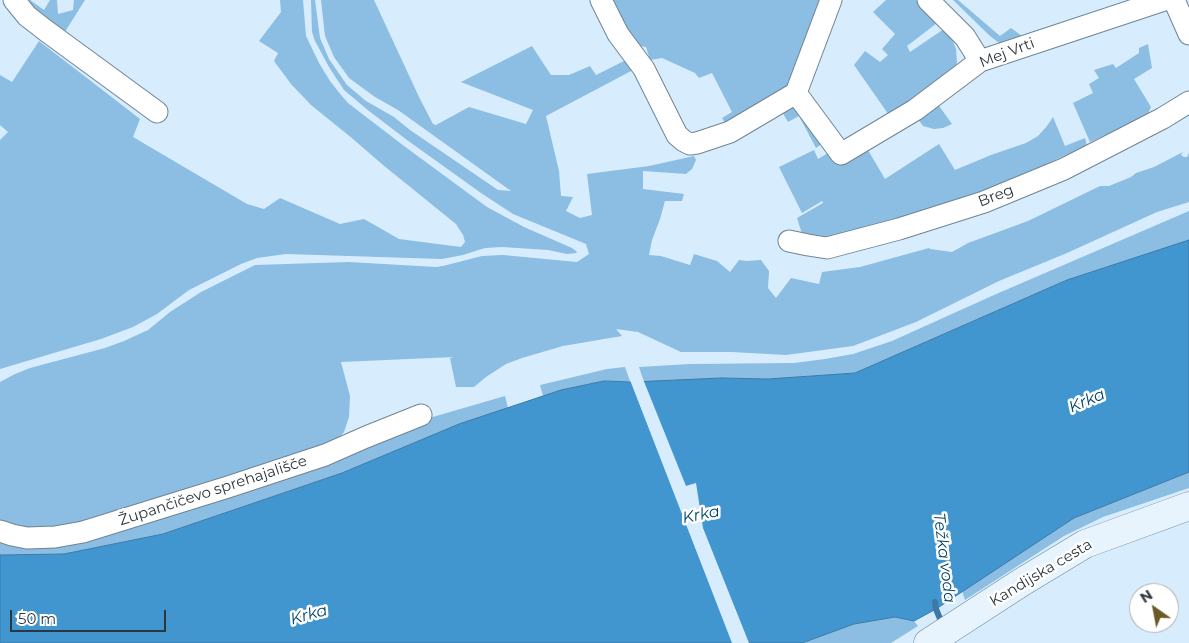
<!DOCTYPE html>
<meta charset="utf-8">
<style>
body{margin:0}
#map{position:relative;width:1189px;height:643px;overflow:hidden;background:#d7edfe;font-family:Montserrat,sans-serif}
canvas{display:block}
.north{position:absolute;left:1129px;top:583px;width:50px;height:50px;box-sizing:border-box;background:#fff;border:1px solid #abafb1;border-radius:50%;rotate:327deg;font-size:14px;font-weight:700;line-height:20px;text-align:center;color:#2d363d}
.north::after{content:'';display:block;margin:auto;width:18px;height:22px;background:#6a5a27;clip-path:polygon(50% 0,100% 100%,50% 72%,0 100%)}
.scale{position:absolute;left:10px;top:610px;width:156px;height:22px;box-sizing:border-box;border:2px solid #2d363d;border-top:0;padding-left:6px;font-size:15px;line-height:18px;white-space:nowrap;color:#2d363d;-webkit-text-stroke:4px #fff;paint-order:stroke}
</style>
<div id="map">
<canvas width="1189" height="643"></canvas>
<div class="north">N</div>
<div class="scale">50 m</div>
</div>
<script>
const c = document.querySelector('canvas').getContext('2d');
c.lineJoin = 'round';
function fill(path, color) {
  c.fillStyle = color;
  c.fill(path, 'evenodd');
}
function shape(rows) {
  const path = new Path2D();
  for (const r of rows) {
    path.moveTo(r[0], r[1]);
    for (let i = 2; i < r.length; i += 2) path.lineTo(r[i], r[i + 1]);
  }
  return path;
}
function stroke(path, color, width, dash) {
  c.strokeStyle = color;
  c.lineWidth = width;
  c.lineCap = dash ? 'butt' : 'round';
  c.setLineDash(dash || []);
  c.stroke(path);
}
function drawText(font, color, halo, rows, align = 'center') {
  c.font = font + ' Montserrat,sans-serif';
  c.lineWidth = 5;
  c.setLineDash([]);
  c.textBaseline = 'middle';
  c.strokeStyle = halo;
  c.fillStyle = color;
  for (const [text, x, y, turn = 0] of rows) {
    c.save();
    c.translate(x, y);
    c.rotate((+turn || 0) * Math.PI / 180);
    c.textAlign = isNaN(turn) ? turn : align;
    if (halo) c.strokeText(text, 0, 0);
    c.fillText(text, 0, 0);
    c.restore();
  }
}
fill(shape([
 [20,0,30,0,44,10,50,0,57,0,58,14,73,10,74,0,85,0,63,35],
 [280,0,303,0,306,36,319,63,330,81,341,95,348,103,404,146,487,207,524,227,572,248,576,251,577,253,567,254,548,250,502,247,485,248,463,255,442,259,286,254,257,258,241,264,189,290,157,314,133,327,101,339,0,369,0,140,8,132,0,125,0,75,12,82,39,41,140,119,133,137,247,204,264,209,280,198,340,224,364,219,399,239,461,247,465,242,463,235,456,224,383,165,353,139,311,105,291,84,274,61,278,53,259,41,281,12],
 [311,0,315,0,320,38,329,59,347,85,366,101,394,117,410,130,498,190,511,191,398,110,375,97,349,78,334,57,325,36,321,0,374,0,419,97,433,124,436,125,469,107,526,124,533,110,461,82,532,46,551,75,569,75,590,66,596,75,626,60,633,70,546,116,559,171,561,196,573,197,566,211,580,218,592,215,587,174,649,166,694,156,696,160,692,169,686,174,643,171,643,189,684,194,682,201,665,201,660,219,652,240,649,255,661,256,690,265,694,254,717,261,730,272,739,260,746,261,761,260,769,271,768,288,776,298,791,278,819,284,822,272,860,267,929,248,930,249,952,252,968,243,1028,221,1100,186,1109,186,1131,177,1136,173,1154,167,1183,152,1181,155,1184,157,1187,157,1189,153,1189,202,1157,212,1067,253,999,281,916,322,853,346,786,355,732,352,681,352,638,332,616,329,622,336,563,346,522,358,506,364,486,377,474,387,456,387,450,358,454,357,341,362,350,396,349,417,344,432,338,439,329,446,84,522,37,531,0,524,0,382,15,374,30,368,105,348,124,341,148,330,170,312,201,292,255,265,349,262,436,267,443,266,482,256,503,255,577,262,589,254,586,244,513,214,481,193,407,140,369,111,344,90,329,67,315,41,312,32],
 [609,0,826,0,791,87,727,126,722,118,732,112,712,73,699,78,695,73,662,58,650,60,646,47,639,46,635,48],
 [886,0,916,0,941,20,907,46,910,52,947,27,956,49,957,62,955,71,891,118,854,65,865,51,880,62,888,55,882,49,895,34,873,12],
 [953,0,958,0,1000,36,1011,28,1022,36,1011,41,999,43,990,36],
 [1148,44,1152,68,1134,79,1151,107,1147,116,1090,142,1073,103,1093,93,1089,84,1099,78,1094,70,1113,64,1116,68,1139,53,1139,48],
 [796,102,826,141,816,148,799,116,788,122,781,110],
 [937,103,952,124,943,128,934,129,923,126,918,119,868,150,885,179,939,144,955,170,991,155,1026,143,1038,136,1047,126,1053,117,1065,146,1085,138,1087,146,1057,159,1016,180,982,194,823,241,804,240,797,218,823,203,822,201,802,213,779,167,814,150,818,159,833,150],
 [1189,211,1189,240,1067,280,855,373,768,379,721,378,644,382,639,367,690,364,794,363,825,359,853,354,892,341,994,295],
 [625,367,630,381,604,381,561,390,543,396,540,385,607,369],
 [505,396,508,408,459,424,342,473,163,534,64,554,0,555,0,540,25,542,412,423],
 [1189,472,1189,488,1103,517,1064,536,965,600,962,591,1074,518],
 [895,617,914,621,918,626,891,643,802,643,854,624]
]), '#8cbde2');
const water = shape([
 [1189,240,1189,472,1074,518,936,609,914,621,895,617,854,624,802,643,0,643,0,555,64,554,163,534,342,473,459,424,561,390,604,381,633,382,721,378,768,379,855,373,1067,280,1189,240]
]);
fill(water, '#4296d0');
stroke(water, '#3c79a4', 1);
fill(shape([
 [643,379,686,486,696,483,703,528,749,643,732,643,630,380]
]), '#d7edfe');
stroke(shape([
 [935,602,936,609,943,626]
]), '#3c79a4', 6);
const street = shape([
 [14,0,27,16,45,30,157,112],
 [601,0,618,34,644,69,677,135,684,141,690,144,697,143,730,132,796,93,831,0],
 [928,0,965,37,980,61],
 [1174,0,1189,34],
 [796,93,841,154,915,110,980,61,1164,0],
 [789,241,808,245,827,248,899,229,984,202,1064,169,1163,118,1189,102],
 [0,531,12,535,27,538,55,537,83,532,228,487,325,455,366,437,421,415]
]);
const secondary = shape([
 [928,643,1022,582,1085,544,1189,506]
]);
stroke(street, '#708493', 23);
stroke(secondary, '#708493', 29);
stroke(street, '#fff', 21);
stroke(secondary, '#e7f4fe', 28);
drawText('15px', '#2d363d', '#fff', [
 ["Mej Vrti",1007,53,-21],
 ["Breg",996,196,-21],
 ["Župančičevo sprehajališče",213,491,-18],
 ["Kandijska cesta",1041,573,-31]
]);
drawText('italic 16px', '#00446a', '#fff', [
 ["Krka",1087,401,-23],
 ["Krka",701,515,-11],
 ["Težka voda",944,558,83],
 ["Krka",309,615,-15]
]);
</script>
